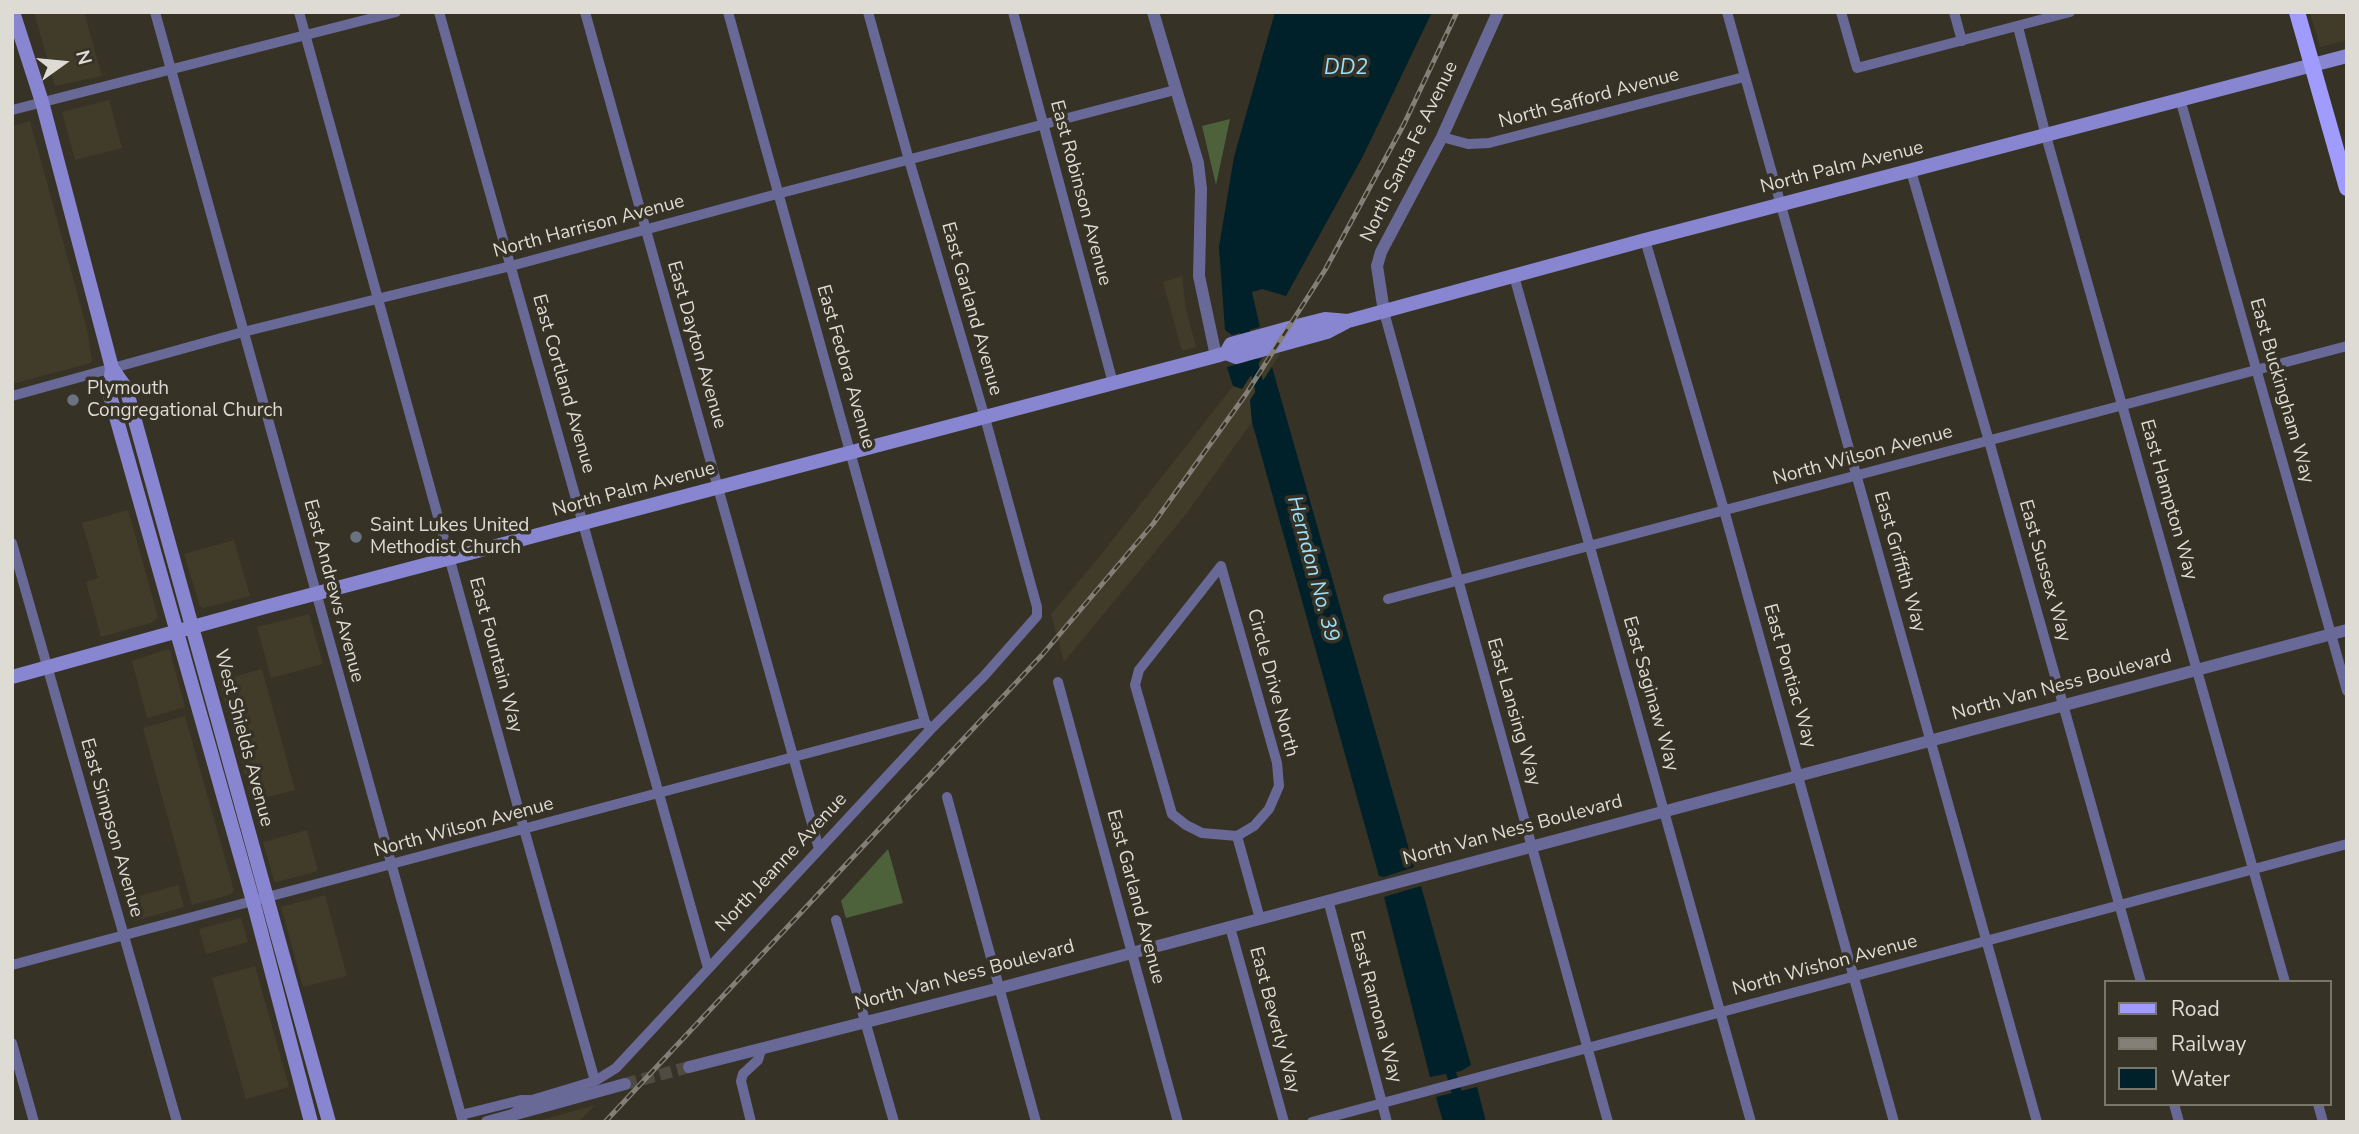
<!DOCTYPE html>
<style>
body{margin:0}
#map{position:relative;width:2359px;height:1134px;overflow:hidden;background:#363226;font-family:"Nunito Sans",sans-serif}
canvas{display:block}
.frame{position:absolute;inset:0;border:14px solid #dddbd4;pointer-events:none}
.legend{position:absolute;left:2104px;top:980px;width:228px;height:126px;box-sizing:border-box;background:#363226;border:2px solid #79766c;margin:0;padding:9px 12px;list-style:none;font-size:21px;color:#dddbd4}
.legend li{display:flex;align-items:center;gap:14px;height:35px}
.legend b{width:35px;border:2px solid #79766c}
.north{position:absolute;left:28px;top:28px;width:70px;height:70px;-webkit-text-stroke:5px #363226;paint-order:stroke;rotate:75deg;font-size:19px;font-weight:700;line-height:28px;text-align:center;color:#dddbd4}
.north::after{content:'';display:block;margin:auto;width:24px;height:32px;background:#dddbd4;clip-path:polygon(50% 0,100% 100%,50% 72%,0 100%)}
</style>
<div id="map">
<canvas width="2359" height="1134"></canvas>
<div class="frame"></div>
<ul class="legend">
<li><b style="height:9px;background:#a09cfd"></b>Road</li>
<li><b style="height:9px;background:#848077"></b>Railway</li>
<li><b style="height:19px;background:#00202a"></b>Water</li>
</ul>
<div class="north">N</div>
</div>
<script>
const c = document.querySelector('canvas').getContext('2d');
c.lineJoin = 'round';
function fill(path, color) {
  c.fillStyle = color;
  c.fill(path, 'evenodd');
}
function shape(rows) {
  const path = new Path2D();
  for (const r of rows) {
    path.moveTo(r[0], r[1]);
    for (let i = 2; i < r.length; i += 2) path.lineTo(r[i], r[i + 1]);
  }
  return path;
}
function stroke(path, color, width, dash) {
  c.strokeStyle = color;
  c.lineWidth = width;
  c.lineCap = dash ? 'butt' : 'round';
  c.setLineDash(dash || []);
  c.stroke(path);
}
function drawText(font, color, halo, rows, align = 'center') {
  c.font = font + ' "Nunito Sans",sans-serif';
  c.lineWidth = 7;
  c.setLineDash([]);
  c.textBaseline = 'middle';
  c.strokeStyle = halo;
  c.fillStyle = color;
  for (const [text, x, y, turn = 0] of rows) {
    c.save();
    c.translate(x, y);
    c.rotate((+turn || 0) * Math.PI / 180);
    c.textAlign = isNaN(turn) ? turn : align;
    if (halo) c.strokeText(text, 0, 0);
    c.fillText(text, 0, 0);
    c.restore();
  }
}
fill(shape([
 [34,12,84,12,102,76,55,86],
 [2310,12,2347,12,2347,40,2320,47],
 [109,100,122,148,75,160,62,112],
 [30,121,87,329,92,360,91,363,12,384,12,126],
 [1182,276,1186,309,1196,347,1182,351,1163,282],
 [1281,352,1250,400,1252,422,1187,513,1064,662,1051,614,1096,561,1233,386,1242,389,1262,358],
 [128,510,158,617,154,622,101,637,86,582,98,578,82,523],
 [234,540,250,596,204,608,200,607,184,554],
 [309,614,323,664,271,678,257,627],
 [168,649,170,651,185,707,147,718,132,661],
 [262,669,295,790,252,801,219,681],
 [185,716,234,890,232,894,192,905,143,728],
 [307,830,318,871,277,882,274,881,263,842],
 [178,885,184,907,134,921,128,899],
 [325,895,347,976,303,987,281,907],
 [241,918,248,942,206,954,199,929],
 [255,966,289,1087,246,1099,212,978],
 [595,1105,579,1122,535,1122]
]), '#413c29');
fill(shape([
 [1230,119,1216,185,1202,126],
 [888,849,903,903,846,918,841,901]
]), '#4d623a');
fill(shape([
 [1275,12,1432,12,1363,156,1286,296,1262,289,1252,292,1260,327,1232,335,1225,330,1219,247,1234,157],
 [1262,358,1242,389,1233,386,1227,367],
 [1272,367,1414,867,1384,877,1379,876,1252,422,1250,400],
 [1421,886,1471,1065,1461,1071,1430,1077,1384,897],
 [1477,1087,1486,1122,1443,1122,1436,1097]
]), '#00202a');
stroke(shape([
 [1242,320,1262,397],
 [1448,1062,1465,1122]
]), '#00202a', 10);
stroke(shape([
 [625,1084,689,1067]
]), '#4f4b40', 12, [12, 6]);
stroke(shape([
 [155,12,463,1122],
 [299,12,524,829,595,1081],
 [439,12,708,968],
 [585,12,819,849],
 [728,12,925,722,929,727],
 [1013,12,1113,383],
 [1727,12,2037,1122],
 [1841,12,1857,68,2070,12],
 [1954,12,1962,41],
 [2018,27,2046,136,2285,982],
 [2180,99,2347,691],
 [12,110,396,12],
 [1442,137,1468,144,1489,143,1744,77],
 [1911,171,1989,441,2141,982],
 [1645,240,1724,510,1894,1122],
 [1514,276,1751,1122],
 [1384,312,1608,1122],
 [12,396,243,332,511,266,777,194,1175,90],
 [12,543,177,1122],
 [1221,566,1139,670,1135,685,1172,814,1186,825,1202,833,1237,836],
 [1221,566,1277,763,1279,786,1269,809,1254,826,1237,836],
 [1388,599,2347,346],
 [1058,682,1178,1122],
 [947,797,1036,1122],
 [1237,836,1260,919],
 [1328,900,1387,1122],
 [836,920,894,1122],
 [1230,927,1284,1122],
 [12,965,925,722],
 [12,1043,34,1122],
 [2174,1104,2179,1122],
 [2318,1104,2323,1122],
 [461,1115,521,1100,529,1100],
 [511,1115,532,1100,595,1081,616,1068,931,729,984,676,1037,616,1037,607,985,418,909,160,868,12],
 [751,1122,741,1081,743,1074,758,1060,761,1050],
 [1312,1122,2347,844]
]), '#696998', 10);
stroke(shape([
 [1153,12,1198,163,1201,189,1199,276,1216,356],
 [1384,312,1377,266,1381,252,1442,137,1498,12],
 [689,1067,1000,988,2347,630],
 [487,1122,625,1084]
]), '#696998', 12);
stroke(shape([
 [13,12,42,102,112,368,126,388,329,1122],
 [1226,353,1231,344,1289,328,1325,319,1348,321],
 [112,368,109,392,253,901,311,1122],
 [12,677,265,607,1216,356,1226,353,1236,357,1327,332,1348,321,1645,240,2347,56]
]), '#8886d1', 14);
stroke(shape([
 [2297,12,2347,188]
]), '#a09cfd', 16);
const rail = shape([
 [605,1122,1042,655,1153,524,1246,394,1325,270,1404,124,1457,12]
]);
stroke(rail, '#848077', 5);
stroke(rail, '#363226', 2.5, [8]);
for (const [x, y, r, color] of [
 [73,400,7,"#6b7280"],
 [356,537,7,"#6b7280"]
]) {
  const dot = new Path2D();
  dot.arc(x, y, r, 0, 2 * Math.PI);
  c.fillStyle = color;
  c.fill(dot);
  stroke(dot, '#363226', 2.5);
}
drawText('19px', '#dddbd4', '#363226', [
 ["North Safford Avenue",1589,99,-15],
 ["North Santa Fe Avenue",1410,152,-64],
 ["North Palm Avenue",1842,168,-14],
 ["East Robinson Avenue",1080,193,75],
 ["North Harrison Avenue",589,227,-15],
 ["East Garland Avenue",971,309,74],
 ["East Dayton Avenue",696,345,74],
 ["East Fedora Avenue",845,367,74],
 ["East Cortland Avenue",563,384,74],
 ["East Buckingham Way",2281,391,74],
 ["North Wilson Avenue",1863,456,-15],
 ["North Palm Avenue",634,490,-15],
 ["East Hampton Way",2168,500,74],
 ["East Griffith Way",1899,562,74],
 ["East Sussex Way",2044,571,74],
 ["East Andrews Avenue",333,591,75],
 ["East Fountain Way",495,655,75],
 ["East Pontiac Way",1789,676,74],
 ["Circle Drive North",1272,683,75],
 ["North Van Ness Boulevard",2062,686,-15],
 ["East Saginaw Way",1650,694,74],
 ["East Lansing Way",1513,712,74],
 ["West Shields Avenue",243,738,75],
 ["East Simpson Avenue",111,828,74],
 ["North Wilson Avenue",464,828,-15],
 ["North Van Ness Boulevard",1513,831,-15],
 ["North Jeanne Avenue",782,863,-47],
 ["East Garland Avenue",1135,897,75],
 ["North Wishon Avenue",1825,966,-15],
 ["North Van Ness Boulevard",965,976,-15],
 ["East Ramona Way",1375,1007,75],
 ["East Beverly Way",1274,1020,75]
]);
drawText('19px', '#dddbd4', '#363226', [
 ["Plymouth",87,389],
 ["Congregational Church",87,411],
 ["Saint Lukes United",370,526],
 ["Methodist Church",370,548]
], 'left');
drawText('italic 21px', '#99e1fc', '#363226', [
 ["DD2",1346,69],
 ["Herndon No. 39",1312,569,75]
]);
</script>
